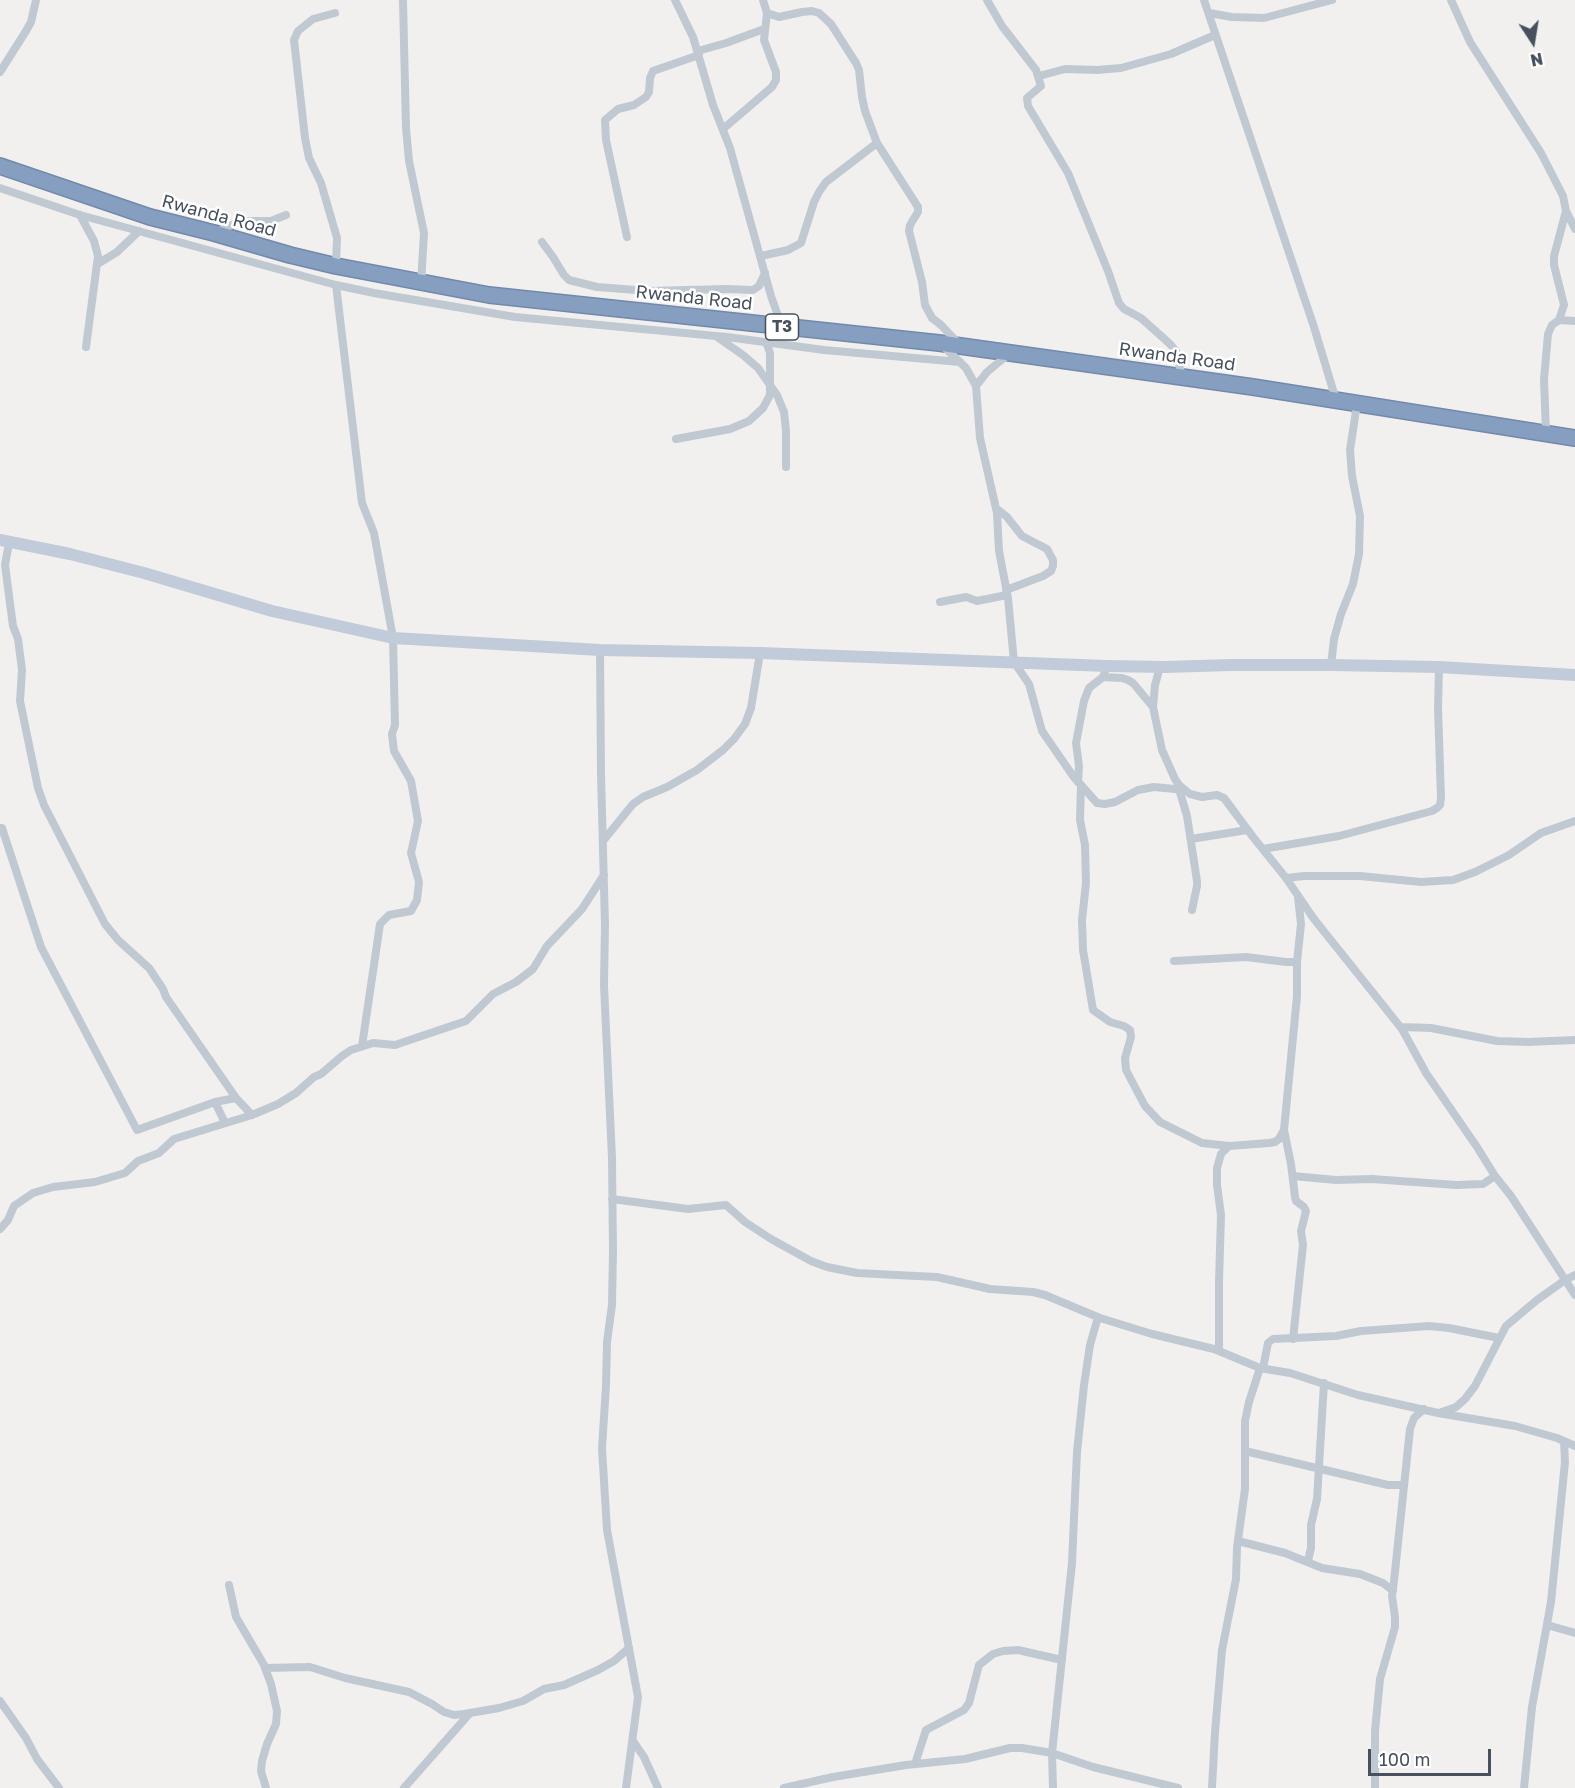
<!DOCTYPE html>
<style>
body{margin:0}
#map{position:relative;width:1575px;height:1788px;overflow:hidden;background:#f2f0ef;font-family:"Golos Text",sans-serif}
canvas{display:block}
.north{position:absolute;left:1503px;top:12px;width:60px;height:60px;-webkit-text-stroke:4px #fff;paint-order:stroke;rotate:168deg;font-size:16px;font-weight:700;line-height:24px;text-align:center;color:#47515d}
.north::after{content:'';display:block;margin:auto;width:21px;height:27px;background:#47515d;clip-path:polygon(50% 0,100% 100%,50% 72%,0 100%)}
.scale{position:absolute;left:1368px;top:1749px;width:123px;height:27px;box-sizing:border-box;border:3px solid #47515d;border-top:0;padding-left:8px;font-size:18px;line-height:21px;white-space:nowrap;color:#47515d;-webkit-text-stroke:4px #fff;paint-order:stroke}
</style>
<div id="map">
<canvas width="1575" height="1788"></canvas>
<div class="north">N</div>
<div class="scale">100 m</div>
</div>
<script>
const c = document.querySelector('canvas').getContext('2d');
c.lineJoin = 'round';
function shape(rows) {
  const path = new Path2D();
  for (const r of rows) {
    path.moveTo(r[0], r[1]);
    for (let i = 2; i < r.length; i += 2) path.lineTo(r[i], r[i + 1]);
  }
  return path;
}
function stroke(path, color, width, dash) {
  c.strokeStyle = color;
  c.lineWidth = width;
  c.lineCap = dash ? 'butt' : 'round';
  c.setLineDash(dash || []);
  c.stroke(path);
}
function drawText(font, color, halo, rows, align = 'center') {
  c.font = font + ' "Golos Text",sans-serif';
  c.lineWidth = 5;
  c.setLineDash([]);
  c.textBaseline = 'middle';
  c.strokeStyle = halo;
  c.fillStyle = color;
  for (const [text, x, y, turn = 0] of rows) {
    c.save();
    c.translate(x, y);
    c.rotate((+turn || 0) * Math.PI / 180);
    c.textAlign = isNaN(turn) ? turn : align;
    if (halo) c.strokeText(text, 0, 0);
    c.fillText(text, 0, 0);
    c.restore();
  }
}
const highway = shape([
 [0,166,150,217,214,233,290,255,336,266,489,295,939,343,1253,387,1575,438]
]);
stroke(highway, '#7289ab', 18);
stroke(shape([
 [403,0,406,128,409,161,424,233,421,283],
 [675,0,693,37,713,105,730,148,771,296,782,327],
 [987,0,1002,26,1036,70,1041,86,1027,98,1028,106,1068,173,1108,271,1119,303,1124,309,1141,318,1170,344,1176,351,1182,377],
 [1204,0,1314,327,1336,400],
 [1451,0,1470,42,1541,153,1563,196,1566,211,1554,256,1554,265,1564,305,1559,320],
 [335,13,313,19,298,31,294,40,305,138,309,158,321,183,337,238,336,266],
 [767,13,779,17,802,12,812,11,819,13,831,24,856,63,859,70,862,97,865,111,877,143,918,207,918,212,910,225,909,231,922,282,925,305,932,318,941,325,959,344],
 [1209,13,1232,17,1264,18,1332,0],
 [698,51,726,43,764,29],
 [0,72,26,31,31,22,36,0],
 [1039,76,1065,69,1097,70,1121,68,1171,54,1215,35],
 [723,129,772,87,776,80,776,72,764,40,767,13,763,0],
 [0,188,80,215,336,285,374,293,515,317,727,337,824,350,960,362],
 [1566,211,1575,229],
 [80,215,94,241,98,256,86,347],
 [215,233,240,221,271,221,286,215],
 [627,237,606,140,605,120,618,109,634,105,646,97,649,92,650,78,653,71,699,55],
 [542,242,553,257,564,275,569,280,597,287,649,291,726,289,753,290,759,286,765,273],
 [761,256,788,250,801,243,814,202,819,192,826,182,877,143],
 [99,263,117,252,139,231],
 [336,285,362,503,374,533,393,638,395,725,392,734,394,751,411,781,418,821,411,853,419,882,417,900,411,911,389,915,380,924,362,1046],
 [717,337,743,355,758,368,777,395,784,412,786,431,786,467],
 [942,345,966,368,976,386],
 [1010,353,987,372,976,386,980,438,997,513,999,551,1008,598,1014,662,1029,684,1042,731,1073,776,1097,803,1105,804,1115,802,1138,790,1154,787,1185,790],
 [1546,432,1544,380,1548,334,1552,325,1559,320,1575,321],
 [676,439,730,429,749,421,763,408,770,395,770,353,766,342],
 [996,508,1007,517,1022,536,1047,549,1053,560,1053,566,1051,571,1043,576,1006,590],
 [9,543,5,565,13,626,18,639,22,670,20,701,38,788,44,805,105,924,118,940,149,968,163,989,166,997,236,1098,215,1102,225,1123],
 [940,602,966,597,977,601,1007,595],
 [600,650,601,774,605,925,604,985,612,1158,613,1252,612,1305,607,1342,606,1386,602,1448,607,1530,638,1697,626,1788],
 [1331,665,1334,639,1341,614,1353,584,1359,554,1360,516,1352,476,1350,450,1357,404],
 [1160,667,1155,685,1153,707,1162,750,1175,779,1179,785,1190,794,1202,797,1217,795,1224,798,1253,837,1286,878,1314,919,1402,1029,1426,1073,1477,1147,1495,1176,1511,1196,1575,1295],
 [1103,677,1122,678,1128,680,1133,683,1153,707],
 [1078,782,1079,766,1076,743,1084,701,1089,688,1103,677,1107,666],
 [1081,785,1080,820,1085,845,1086,883,1082,920,1083,950,1093,1010,1110,1022,1124,1026,1130,1030,1131,1037,1125,1058,1126,1070,1145,1106,1160,1122,1202,1143,1229,1146,1269,1143,1275,1142,1279,1139,1284,1130,1297,996,1297,962,1301,924,1298,897],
 [1179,789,1187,816,1197,881,1197,886,1192,910],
 [0,828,2,828,41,947,137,1130,215,1102],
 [1191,839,1247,830],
 [603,841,633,804,643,797,667,787,697,770,723,750,734,739,745,724,751,708,760,653],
 [1263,849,1339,836,1432,811,1437,808,1440,805,1441,798,1438,708,1439,667],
 [1286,878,1304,876,1360,876,1421,882,1453,880,1475,872,1509,855,1541,833,1575,821],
 [1174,961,1246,957,1286,962,1297,962],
 [1401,1027,1431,1028,1497,1041,1528,1042,1575,1040],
 [236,1098,252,1115],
 [1284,1130,1291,1164,1295,1197,1296,1201,1304,1207,1306,1211,1301,1231,1303,1245,1293,1339],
 [1293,1176,1336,1180,1372,1179,1456,1185,1483,1184,1495,1176],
 [612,1199,688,1209,726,1205,745,1222,771,1239,811,1261,827,1267,857,1273,937,1277,990,1289,1033,1292,1045,1295,1100,1318,1152,1334,1214,1349,1260,1368,1290,1373,1358,1395,1438,1413,1515,1426,1557,1438,1575,1446],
 [0,1229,8,1220,14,1206,33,1193,53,1187,95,1182,125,1173,138,1161,159,1153,174,1139,252,1115,278,1104,296,1093,314,1077,321,1074,342,1056,351,1050,373,1043,395,1045,466,1021,493,994,516,982,533,969,547,946,582,909,604,875],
 [1219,1351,1219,1282,1221,1215,1217,1185,1217,1168,1221,1154,1229,1146],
 [1263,1368,1268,1343,1273,1339,1336,1336,1361,1331,1429,1326,1449,1328,1499,1338],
 [1439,1413,1456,1407,1465,1399,1475,1386,1506,1326,1537,1300,1565,1280,1575,1275],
 [1245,1451,1388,1485,1404,1485],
 [1238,1541,1285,1553,1322,1568,1360,1574,1383,1583,1393,1591],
 [1308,1561,1311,1548,1311,1525,1317,1499,1324,1383],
 [229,1585,236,1617,264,1665,271,1684,277,1711,276,1724,267,1744,262,1761,261,1771,266,1788],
 [1547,1625,1575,1633],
 [265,1668,310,1667,345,1678,409,1692,432,1704,444,1712,454,1715,464,1714,499,1708,523,1701,544,1689,564,1685,598,1670,614,1661,629,1648],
 [0,1701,26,1738,37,1759,59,1788],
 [633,1741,644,1757,658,1788],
 [915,1764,926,1730,964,1710,969,1703,979,1665,993,1654,1003,1651,1018,1650,1062,1660],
 [404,1788,470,1713],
 [784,1788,833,1777,906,1765,965,1759,1010,1748,1022,1748,1052,1753,1093,1767,1178,1788],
 [1053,1788,1052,1753,1072,1563,1077,1452,1084,1385,1090,1345,1098,1317],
 [1212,1788,1215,1732,1222,1650,1236,1579,1237,1547,1245,1489,1245,1421,1249,1402,1260,1368],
 [1375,1788,1375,1731,1380,1679,1395,1627,1395,1617,1392,1596,1394,1581,1410,1429,1414,1418,1424,1409],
 [1524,1788,1532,1707,1551,1602,1565,1462,1564,1441]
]), '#c0c9d2', 8);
stroke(shape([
 [0,540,70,554,144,573,272,611,393,638,600,650,760,653,1107,666,1165,667,1232,665,1331,665,1439,667,1575,675]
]), '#c2cbd9', 12);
stroke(highway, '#869ebf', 15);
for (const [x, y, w] of [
 [782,327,33]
]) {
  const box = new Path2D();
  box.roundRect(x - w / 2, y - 13, w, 26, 4.5);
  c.fillStyle = '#fff';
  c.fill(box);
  stroke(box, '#47515d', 1.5);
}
drawText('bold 16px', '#47515d', null, [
 ["T3",782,327]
]);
drawText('18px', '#47515d', '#fff', [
 ["Rwanda Road",219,216,15],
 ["Rwanda Road",694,298,6],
 ["Rwanda Road",1177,357,8]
]);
</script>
